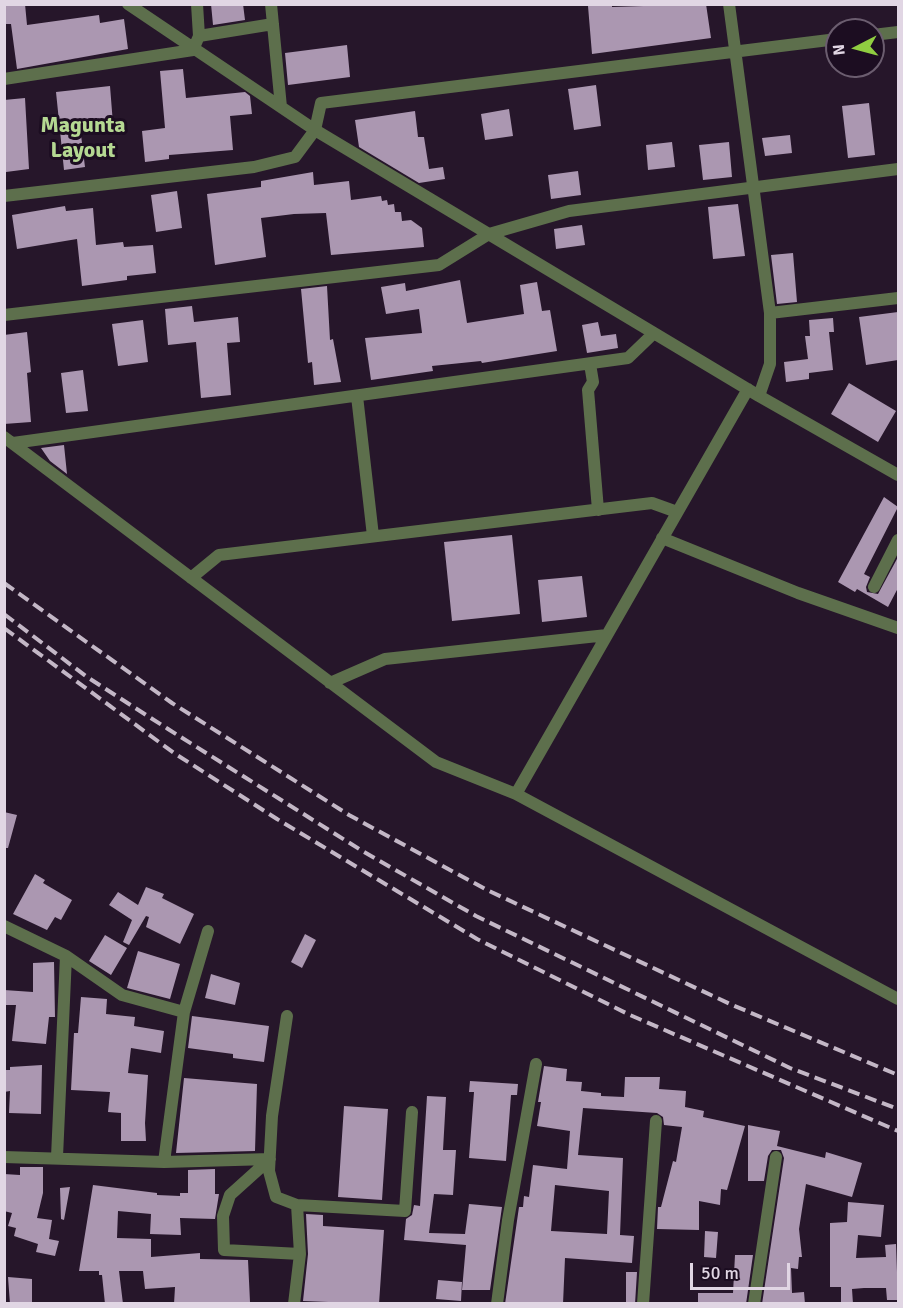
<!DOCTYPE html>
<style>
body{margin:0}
#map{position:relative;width:903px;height:1308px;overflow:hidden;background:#26162a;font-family:Signika,sans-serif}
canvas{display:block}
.frame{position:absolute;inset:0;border:6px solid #e1d6e4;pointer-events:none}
.north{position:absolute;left:825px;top:18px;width:60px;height:60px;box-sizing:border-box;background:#1c0d21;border:2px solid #6b5d6f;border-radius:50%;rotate:264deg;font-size:16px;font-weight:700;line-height:24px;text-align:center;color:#e1d6e4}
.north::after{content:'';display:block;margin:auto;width:21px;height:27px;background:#90cd41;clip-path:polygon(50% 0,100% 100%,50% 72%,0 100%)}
.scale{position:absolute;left:690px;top:1263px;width:100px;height:27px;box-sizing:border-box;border:3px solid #e1d6e4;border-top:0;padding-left:8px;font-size:18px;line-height:21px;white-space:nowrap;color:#e1d6e4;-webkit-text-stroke:4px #1c0d21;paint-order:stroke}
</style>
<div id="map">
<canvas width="903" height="1308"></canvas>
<div class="frame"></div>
<div class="north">N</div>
<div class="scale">50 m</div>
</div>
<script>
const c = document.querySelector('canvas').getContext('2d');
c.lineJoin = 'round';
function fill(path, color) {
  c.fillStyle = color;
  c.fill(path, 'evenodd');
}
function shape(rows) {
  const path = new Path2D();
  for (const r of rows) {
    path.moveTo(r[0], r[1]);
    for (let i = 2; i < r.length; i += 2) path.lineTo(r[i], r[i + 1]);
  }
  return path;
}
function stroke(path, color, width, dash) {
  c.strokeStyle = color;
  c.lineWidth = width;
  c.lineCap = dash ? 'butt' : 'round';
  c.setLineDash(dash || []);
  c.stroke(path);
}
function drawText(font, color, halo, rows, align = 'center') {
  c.font = font + ' Signika,sans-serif';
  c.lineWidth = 6;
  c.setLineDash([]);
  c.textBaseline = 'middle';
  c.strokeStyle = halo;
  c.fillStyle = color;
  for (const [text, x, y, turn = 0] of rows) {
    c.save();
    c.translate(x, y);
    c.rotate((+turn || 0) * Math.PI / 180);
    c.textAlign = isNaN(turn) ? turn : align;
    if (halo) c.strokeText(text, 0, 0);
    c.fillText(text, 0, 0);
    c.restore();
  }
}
fill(shape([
 [4,4,25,4,27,25,99,15,100,23,124,19,128,49,17,69,11,24,4,24],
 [211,4,243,4,245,20,213,25],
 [612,4,612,7,706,4,711,38,592,54,588,6],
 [347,45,350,77,288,85,285,53],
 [183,69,186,98,245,92,250,96,252,114,230,116,233,150,169,155,169,159,145,162,142,131,165,128,160,71],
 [596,85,601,126,574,130,568,89],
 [110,86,113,124,80,127,85,167,64,170,56,92],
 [25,98,29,169,6,172,4,100],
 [869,103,875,155,848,158,842,106],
 [509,109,513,136,485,140,481,114],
 [415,111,418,137,424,137,429,169,443,167,445,179,419,183,359,147,355,120],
 [790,135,792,153,765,156,762,138],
 [672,142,675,167,648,170,646,145],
 [729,142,732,177,703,180,699,145],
 [578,171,581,195,551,199,548,175],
 [313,172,314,185,349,181,351,200,381,196,382,201,387,200,388,205,394,204,395,212,401,212,402,221,411,220,422,228,424,247,331,255,326,213,294,214,261,218,266,257,215,265,207,194,261,187,261,181],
 [177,191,182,228,156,232,151,195],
 [738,204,745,256,713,259,708,207],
 [65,206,66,211,93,208,96,245,123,242,124,247,153,245,156,273,127,276,127,280,82,286,77,239,17,249,12,215],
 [582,225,585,245,556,249,554,229],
 [793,253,797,302,777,304,771,255],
 [460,280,467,323,524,314,520,285,537,282,542,311,550,310,557,351,482,363,481,361,432,366,433,371,371,380,365,338,422,333,419,309,386,314,381,287,405,283,406,291],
 [327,286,330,340,333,339,341,382,314,385,312,362,308,363,301,289],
 [192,306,194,322,238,317,240,342,227,343,231,395,201,398,196,342,168,345,165,309],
 [898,312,898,360,866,365,859,317],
 [833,318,834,332,829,332,833,370,809,373,809,379,786,382,784,362,808,359,805,336,810,336,809,320],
 [143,320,148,362,118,366,112,324],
 [598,322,601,336,616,334,618,348,587,353,582,325],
 [27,332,31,372,27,373,31,422,4,424,4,335],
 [83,370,88,411,66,413,61,373],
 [849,383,896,411,878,442,831,414],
 [64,445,67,474,50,461,41,448],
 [884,497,898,507,864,574,870,577,866,587,867,592,878,594,898,557,898,588,888,607,857,589,855,592,838,582],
 [512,535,520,614,452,621,444,542],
 [582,576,587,617,542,622,538,580],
 [4,812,17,815,8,848,4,848],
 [35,874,45,880,43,883,72,900,61,920,55,917,47,930,13,914],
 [146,887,164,894,162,898,194,914,180,944,146,927,149,917,146,916,129,945,123,942,132,920,109,905,118,892,138,905],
 [305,934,316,940,302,968,291,962],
 [105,935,127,948,111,975,89,961],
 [138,951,180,964,170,999,127,988],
 [54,962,55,1017,49,1017,46,1044,12,1041,16,1005,4,1005,4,990,33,992,33,963],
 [211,974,240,983,235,1005,205,998],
 [81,997,107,999,106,1014,135,1017,134,1026,164,1031,161,1053,131,1048,128,1073,148,1075,145,1123,146,1141,121,1141,121,1113,108,1112,110,1092,71,1090,74,1033,78,1033],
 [192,1016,269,1026,264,1062,233,1058,233,1054,188,1048],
 [42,1065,41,1114,9,1113,10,1091,4,1092,4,1070,10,1070,10,1067],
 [544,1066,567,1069,566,1081,582,1082,581,1091,601,1093,601,1096,624,1097,625,1077,660,1077,659,1089,686,1091,685,1107,704,1111,703,1117,745,1126,727,1190,721,1189,720,1205,699,1201,699,1230,657,1229,658,1207,661,1207,673,1161,676,1162,682,1127,664,1125,663,1117,657,1113,583,1108,578,1155,623,1158,620,1235,634,1236,632,1263,565,1258,563,1304,505,1304,519,1207,523,1207,524,1196,529,1197,533,1165,567,1169,570,1131,537,1126,541,1102,538,1102],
 [555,1185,609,1191,607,1234,551,1231],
 [184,1078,257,1084,255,1151,176,1153],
 [470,1081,518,1084,517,1095,511,1095,506,1161,469,1158,474,1092,469,1092],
 [427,1096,446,1097,443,1150,456,1150,453,1195,434,1194,429,1233,465,1234,469,1204,502,1207,490,1290,462,1290,466,1245,404,1240,406,1219,412,1215,414,1205,420,1206],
 [344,1106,388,1109,382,1200,338,1197],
 [748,1125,780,1131,777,1146,825,1158,826,1152,862,1163,852,1197,806,1184,799,1229,802,1257,799,1257,798,1269,791,1268,792,1293,804,1292,805,1304,762,1304,784,1158,781,1150,772,1150,768,1156,764,1181,748,1181],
 [20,1167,43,1167,43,1193,37,1218,52,1220,49,1239,59,1241,55,1256,36,1252,38,1244,14,1236,16,1228,8,1226,12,1213,4,1211,4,1174,20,1175],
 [215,1169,215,1194,219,1194,215,1219,180,1218,181,1235,150,1234,151,1214,118,1211,117,1238,151,1239,151,1257,200,1253,200,1259,248,1260,250,1302,174,1304,175,1287,145,1289,143,1271,119,1271,123,1304,105,1304,102,1275,99,1275,99,1271,79,1271,93,1185,157,1193,157,1195,180,1196,180,1193,188,1193,188,1170],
 [70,1187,64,1220,61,1219,60,1188],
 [848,1202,884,1205,881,1237,858,1235,856,1258,886,1257,885,1245,896,1244,898,1300,887,1300,886,1288,864,1288,852,1289,853,1304,841,1304,841,1287,830,1287,830,1223,847,1222],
 [306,1214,323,1215,323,1226,384,1230,379,1304,303,1301,308,1254],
 [705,1231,718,1232,716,1258,704,1257],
 [735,1255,753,1255,746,1304,698,1304,698,1293,733,1293],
 [626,1272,637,1272,635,1304,626,1304],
 [8,1277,32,1279,32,1304,10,1304],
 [438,1280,462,1282,461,1301,436,1299]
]), '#ab97b1');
stroke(shape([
 [128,4,315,130,759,396,898,475],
 [197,4,199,36,273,24],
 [271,4,281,107],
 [729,4,770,313,770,364,759,396],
 [873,35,898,32],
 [4,79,193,50,199,36],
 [4,196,254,167,295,157,315,130,321,103,837,39],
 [770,313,898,298],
 [4,315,439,265,489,234,569,211,898,169],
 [590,364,593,382,588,390,598,510],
 [357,396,373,536],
 [4,437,436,762,516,794,898,999],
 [13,443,628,358,654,333],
 [662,538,798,593,898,628],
 [191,578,219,555,652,503,677,512],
 [874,587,898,540],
 [330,683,385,659,607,635],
 [516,794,748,389],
 [4,926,66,956,122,995,184,1012],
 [287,1016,272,1116,269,1171,276,1197,297,1205,405,1211,412,1112],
 [4,1157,164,1162,270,1159],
 [57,1157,66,956],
 [270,1159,230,1195,223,1216,224,1250,300,1254],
 [164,1162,184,1012,208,931],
 [294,1304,300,1254,297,1205],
 [497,1304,508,1220,536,1064],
 [643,1304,656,1121],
 [754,1304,776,1157]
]), '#5d6f4c', 12);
stroke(shape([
 [4,583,172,703,349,815,487,890,730,1004,898,1075],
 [4,614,87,677,168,729,364,852,476,916,790,1068,898,1109],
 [4,628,174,753,277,819,477,939,630,1015,898,1131]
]), '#c3b7c6', 4, [12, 6]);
drawText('bold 22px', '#b5d892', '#1c0d21', [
 ["Magunta",83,126],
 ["Layout",83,151]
]);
</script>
